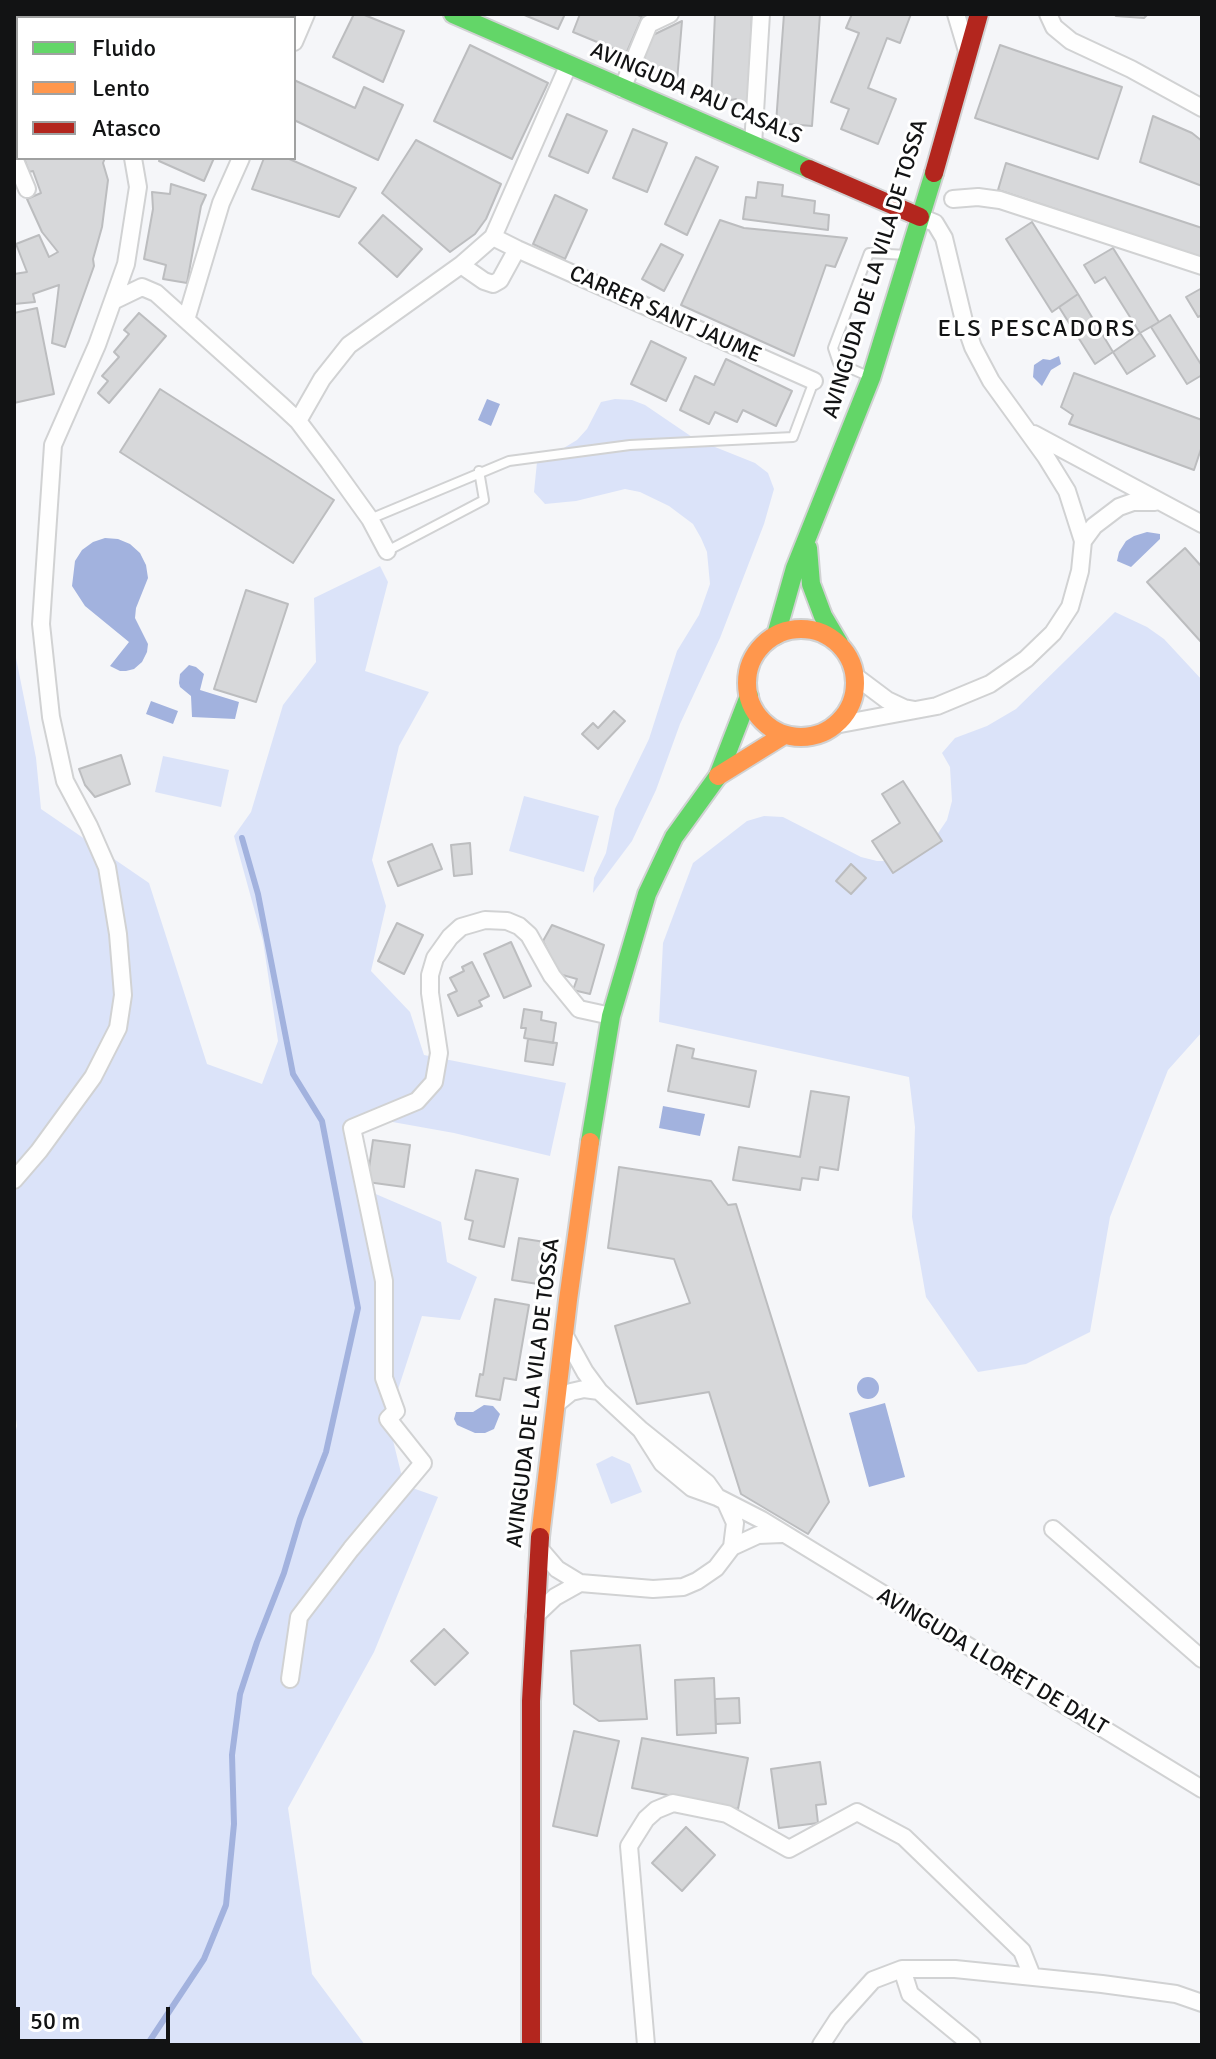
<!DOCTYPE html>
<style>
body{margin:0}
#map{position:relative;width:1216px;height:2059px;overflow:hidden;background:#f5f6f9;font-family:Signika,sans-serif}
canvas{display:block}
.frame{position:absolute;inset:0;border:16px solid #121314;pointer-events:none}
.legend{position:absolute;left:16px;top:16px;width:280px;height:144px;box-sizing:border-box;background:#fff;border:2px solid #a0a1a1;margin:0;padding:10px 14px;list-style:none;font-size:24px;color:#121314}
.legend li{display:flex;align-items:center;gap:16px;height:40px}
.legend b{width:40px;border:2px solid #a0a1a1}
.scale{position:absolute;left:16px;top:2007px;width:154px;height:36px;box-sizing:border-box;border:4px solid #121314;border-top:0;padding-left:10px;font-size:24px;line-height:28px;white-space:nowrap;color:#121314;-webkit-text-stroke:6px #fff;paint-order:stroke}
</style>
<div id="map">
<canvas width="1216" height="2059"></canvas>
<div class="frame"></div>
<ul class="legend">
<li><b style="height:10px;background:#63d668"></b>Fluido</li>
<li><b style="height:10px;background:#ff974d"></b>Lento</li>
<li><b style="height:10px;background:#b3261e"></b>Atasco</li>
</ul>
<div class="scale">50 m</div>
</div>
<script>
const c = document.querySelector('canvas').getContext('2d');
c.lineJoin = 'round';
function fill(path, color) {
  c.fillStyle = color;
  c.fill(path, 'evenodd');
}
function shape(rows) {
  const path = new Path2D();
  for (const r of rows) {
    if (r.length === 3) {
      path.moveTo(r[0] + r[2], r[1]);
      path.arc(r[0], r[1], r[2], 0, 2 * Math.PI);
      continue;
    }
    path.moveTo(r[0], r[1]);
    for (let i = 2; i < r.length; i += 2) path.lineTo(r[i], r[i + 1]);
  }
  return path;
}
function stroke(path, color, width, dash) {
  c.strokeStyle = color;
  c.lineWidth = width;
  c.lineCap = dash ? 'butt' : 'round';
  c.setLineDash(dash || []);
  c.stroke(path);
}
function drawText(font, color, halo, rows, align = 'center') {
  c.font = font + ' Signika,sans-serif';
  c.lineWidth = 6;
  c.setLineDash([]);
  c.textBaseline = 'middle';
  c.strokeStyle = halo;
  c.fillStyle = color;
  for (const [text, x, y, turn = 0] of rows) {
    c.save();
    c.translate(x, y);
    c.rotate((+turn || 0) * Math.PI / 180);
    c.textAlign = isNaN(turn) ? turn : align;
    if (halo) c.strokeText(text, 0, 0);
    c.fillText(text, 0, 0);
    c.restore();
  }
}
fill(shape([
 [615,399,632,400,645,405,695,439,755,463,768,473,774,489,764,524,720,638,680,724,656,790,632,841,593,893,594,878,606,853,615,809,649,739,677,651,699,615,710,584,707,552,701,538,693,524,669,506,640,492,625,489,576,501,545,504,534,492,537,462,547,451,562,449,577,440,587,429,601,402],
 [380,566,388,582,365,671,429,692,399,746,372,860,386,906,371,971,410,1012,424,1055,566,1083,550,1156,454,1133,387,1121,363,1133,356,1179,371,1192,441,1222,447,1262,477,1277,460,1320,422,1316,388,1420,404,1485,438,1497,374,1652,288,1808,312,1974,365,2045,14,2045,14,1436,17,1426,14,1405,14,648,36,758,41,809,149,883,207,1064,262,1084,278,1041,263,941,234,836,251,812,283,705,316,662,314,598],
 [1115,612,1147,627,1164,639,1202,680,1202,1032,1168,1070,1110,1217,1090,1332,1026,1364,978,1372,926,1297,912,1217,915,1127,909,1077,659,1022,663,943,693,863,747,821,764,816,783,817,861,857,877,861,912,861,926,851,947,820,952,801,950,767,942,753,955,738,987,726,1016,709],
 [163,756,229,770,221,807,155,792],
 [524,796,599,816,584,872,509,851],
 [612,1456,630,1464,642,1492,611,1504,596,1464]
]), '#dbe3f9');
fill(shape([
 [15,14,63,14,62,18,18,18,18,34,14,27],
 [1059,356,1061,364,1051,370,1042,386,1033,377,1034,365,1043,359,1050,360],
 [487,399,500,404,491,426,478,420],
 [1147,532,1160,534,1160,539,1131,567,1117,561,1119,552,1126,541,1134,536],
 [105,538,118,539,130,544,140,553,146,565,148,578,136,608,135,618,148,644,147,652,142,662,134,669,126,671,120,671,110,666,129,642,85,606,72,586,75,561,82,550,93,542],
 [189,665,196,667,204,674,200,690,239,702,235,719,192,717,191,696,180,687,179,683,180,674],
 [151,701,178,711,173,724,146,714],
 [663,1106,705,1114,700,1136,659,1128],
 [868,1388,11],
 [885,1403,905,1477,869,1487,849,1413],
 [484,1405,493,1406,500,1414,494,1429,485,1433,475,1433,457,1425,454,1419,456,1412,473,1412]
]), '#a2b2de');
stroke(shape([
 [147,2045,204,1959,226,1905,234,1824,232,1755,240,1694,257,1642,284,1573,300,1519,326,1452,358,1308,322,1121,293,1074,258,894,242,838]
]), '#a2b2de', 6);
const building = shape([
 [82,14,124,14,120,18,84,18,82,14],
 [180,14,289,14,287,18,178,18,180,14],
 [354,14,362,14,404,31,383,82,333,57,354,14],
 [522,14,565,14,558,29,522,14],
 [580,14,636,14,642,17,626,54,573,32,580,14],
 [715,14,752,14,748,108,736,108,736,99,711,104,715,14],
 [784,14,820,14,812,126,776,123,784,14],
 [852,14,911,14,900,43,887,38,868,88,896,99,878,144,841,129,849,109,831,102,859,33,846,28,852,14],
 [1114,14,1148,14,1144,18,1116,16,1114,14],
 [682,21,677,81,641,69,651,36,682,21],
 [470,45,548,83,512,159,434,121,470,45],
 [1000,45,1122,87,1098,159,975,118,1000,45],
 [18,63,18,144,14,134,14,64,18,63],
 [294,80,355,108,364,87,403,105,378,160,294,120,294,80],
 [567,114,607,131,588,173,549,156,567,114],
 [1153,116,1192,133,1202,141,1202,186,1140,162,1153,116],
 [633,129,667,143,647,192,613,178,633,129],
 [416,140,501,184,486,219,475,234,450,252,382,193,416,140],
 [696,157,718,167,687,235,665,224,696,157],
 [24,158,105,158,103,163,108,180,102,227,93,259,94,266,65,347,52,343,59,285,33,294,35,302,14,304,14,274,27,272,16,244,39,235,49,257,58,252,42,232,27,199,41,193,33,171,29,172,24,158],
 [160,158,214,158,204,181,159,161,160,158],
 [264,158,287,158,356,188,339,217,252,189,264,158],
 [1006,163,1202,228,1202,258,998,190,1006,163],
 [758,182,783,185,782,196,815,201,814,213,829,215,828,230,743,219,746,197,756,198,758,182],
 [171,184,206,195,201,206,187,283,163,279,166,265,144,259,153,209,152,192,170,194,171,184],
 [555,195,587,210,565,259,533,244,555,195],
 [383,215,422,249,397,277,359,243,383,215],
 [720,220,744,228,847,238,835,267,826,265,794,356,681,305,720,220],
 [1032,222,1078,294,1052,312,1006,239,1032,222],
 [661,244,683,255,664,291,642,279,661,244],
 [1113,248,1159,322,1140,333,1105,277,1095,283,1084,265,1113,248],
 [1202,288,1202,315,1198,317,1186,297,1202,288],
 [1078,294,1113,352,1095,364,1059,307,1078,294],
 [37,308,54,394,14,403,14,313,37,308],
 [139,313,166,336,109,403,98,393,108,381,102,376,119,357,114,352,129,334,124,330,139,313],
 [1170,315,1202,366,1202,375,1187,384,1151,327,1170,315],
 [1140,333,1155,356,1127,374,1113,352,1140,333],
 [651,341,686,358,666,401,631,384,651,341],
 [726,359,792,391,776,426,743,410,737,422,715,412,709,424,680,410,695,376,714,385,726,359],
 [1074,373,1202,420,1202,446,1194,470,1069,424,1073,415,1061,407,1074,373],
 [160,389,334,500,293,563,120,452,160,389],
 [1185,548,1202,567,1202,643,1147,582,1185,548],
 [246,590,288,604,256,702,214,689,246,590],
 [614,711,625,721,598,749,582,734,593,723,598,728,614,711],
 [121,755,130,784,95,797,85,785,79,769,121,755],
 [903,781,942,841,893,873,872,841,900,823,882,794,903,781],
 [470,843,472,874,454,876,451,845,470,843],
 [432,844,442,869,398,886,388,862,432,844],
 [851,864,866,878,851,894,836,881,851,864],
 [397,923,423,935,404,974,378,961,397,923],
 [552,925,604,945,590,994,573,990,577,979,559,974,543,941,552,925],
 [511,942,531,986,504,998,484,954,511,942],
 [472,962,489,996,479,1001,482,1006,458,1016,448,995,457,991,450,978,464,971,462,967,472,962],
 [524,1009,542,1012,541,1020,556,1023,553,1043,524,1038,526,1028,521,1028,524,1009],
 [528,1039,557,1043,553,1065,525,1061,528,1039],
 [677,1045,694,1049,692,1058,756,1071,749,1107,668,1091,677,1045],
 [811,1091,849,1097,838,1170,820,1167,818,1180,802,1178,800,1190,733,1180,739,1147,800,1157,811,1091],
 [373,1140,410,1145,404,1187,367,1182,373,1140],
 [619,1167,711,1181,728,1205,736,1204,829,1502,808,1534,741,1494,709,1392,637,1404,615,1326,690,1303,674,1259,608,1248,619,1167],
 [476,1170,518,1179,504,1247,469,1239,473,1221,465,1219,476,1170],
 [519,1238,545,1242,538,1284,512,1280,519,1238],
 [495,1299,529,1305,516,1380,504,1378,500,1400,476,1396,480,1374,483,1375,495,1299],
 [444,1629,468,1653,435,1685,411,1661,444,1629],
 [640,1645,647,1719,599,1721,574,1704,571,1651,640,1645],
 [714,1678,716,1733,677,1735,675,1680,714,1678],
 [739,1698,740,1723,716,1724,715,1699,739,1698],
 [574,1731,619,1741,597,1836,553,1826,574,1731],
 [642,1738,748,1758,738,1809,632,1788,642,1738],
 [820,1762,826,1804,816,1805,818,1823,779,1828,771,1769,820,1762],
 [686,1827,715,1855,682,1891,652,1863,686,1827]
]);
fill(building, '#d7d8da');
stroke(building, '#bcbdbf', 2);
const lane = shape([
 [870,377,838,363,833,348,869,253,907,255],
 [370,519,509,461,630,445,793,437,814,381],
 [387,551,484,500,479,471]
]);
const street = shape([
 [956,14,967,51],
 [1048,14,1054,27,1071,41,1131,69,1202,108],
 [132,18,133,14],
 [294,42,306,14],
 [622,89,649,24,670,14],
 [753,145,761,14],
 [14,158,27,189],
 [953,199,978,197,1000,200,1202,266],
 [517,249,814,381],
 [461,265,484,281,493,284,500,280,517,249,493,237],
 [113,301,142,287,156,293,282,406,298,421,329,462,370,519,387,551],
 [186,320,221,203,241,158],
 [298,421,322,379,349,345,461,265,493,237,568,66],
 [1034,434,1202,524],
 [1083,541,1094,526,1119,507,1133,502,1155,502],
 [855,676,887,700,904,708,915,710],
 [835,725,937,706,990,684,1026,659,1053,633,1070,607,1080,571,1083,541,1067,491,1046,457,991,381,973,347,964,321,944,238,935,223,920,217],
 [14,1180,39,1151,93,1077,118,1028,123,995,118,934,107,867,89,826,65,781,51,717,41,624,53,445,97,345,126,264,138,187,133,158],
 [564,1334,585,1372,599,1391,641,1430,707,1483,717,1497],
 [555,1405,571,1392,584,1389,599,1391],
 [641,1430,662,1463,692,1488,717,1497,762,1520,1202,1789],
 [1053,1529,1202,1659],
 [732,1547,758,1535,782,1534],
 [539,1548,557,1569,580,1583,653,1589,683,1587,697,1581,716,1568,732,1547,735,1523,726,1503],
 [534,1617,555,1597,580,1583],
 [290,1679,299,1617,351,1549,423,1463,388,1419,396,1411,384,1378,384,1281,352,1128,417,1101,434,1082,439,1053,430,993,430,975,435,958,450,937,461,927,485,920,507,921,519,926,529,935,552,976,579,1009,611,1016],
 [902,1969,910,1994,972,2045],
 [646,2045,629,1846,646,1819,656,1810,673,1803,727,1814,789,1849,857,1812,904,1837,1022,1951,1032,1976],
 [821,2045,838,2019,873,1980,902,1969,955,1969,1102,1984,1176,1994,1202,2003]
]);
const fast = shape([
 [453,14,809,169],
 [808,548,811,584,823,616,839,643],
 [776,635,795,568,871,378,934,173],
 [590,1142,611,1016,647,894,674,837,718,776,749,696]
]);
const slow = shape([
 [801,683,54],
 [718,776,784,735],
 [540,1537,568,1300,590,1142]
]);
const jam = shape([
 [809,169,920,217],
 [934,173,979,14],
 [531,2045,531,1701,540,1537]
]);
stroke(lane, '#d1d2d3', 12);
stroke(street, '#d1d2d3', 20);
stroke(fast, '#d1d2d3', 22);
stroke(slow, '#d1d2d3', 22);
stroke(jam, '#d1d2d3', 22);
stroke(lane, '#fefefe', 8);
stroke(street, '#fefefe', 16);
stroke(fast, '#63d668', 18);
stroke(slow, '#ff974d', 18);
stroke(jam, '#b3261e', 18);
drawText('22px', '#121314', '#fff', [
 ["AVINGUDA PAU CASALS",696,94,23],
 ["AVINGUDA DE LA VILA DE TOSSA",876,269,-73],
 ["CARRER SANT JAUME",665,315,24],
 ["AVINGUDA DE LA VILA DE TOSSA",534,1393,-83],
 ["AVINGUDA LLORET DE DALT",992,1662,31]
]);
c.letterSpacing = '2px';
drawText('24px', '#121314', '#fff', [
 ["ELS PESCADORS",1037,330]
]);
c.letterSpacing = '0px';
</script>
